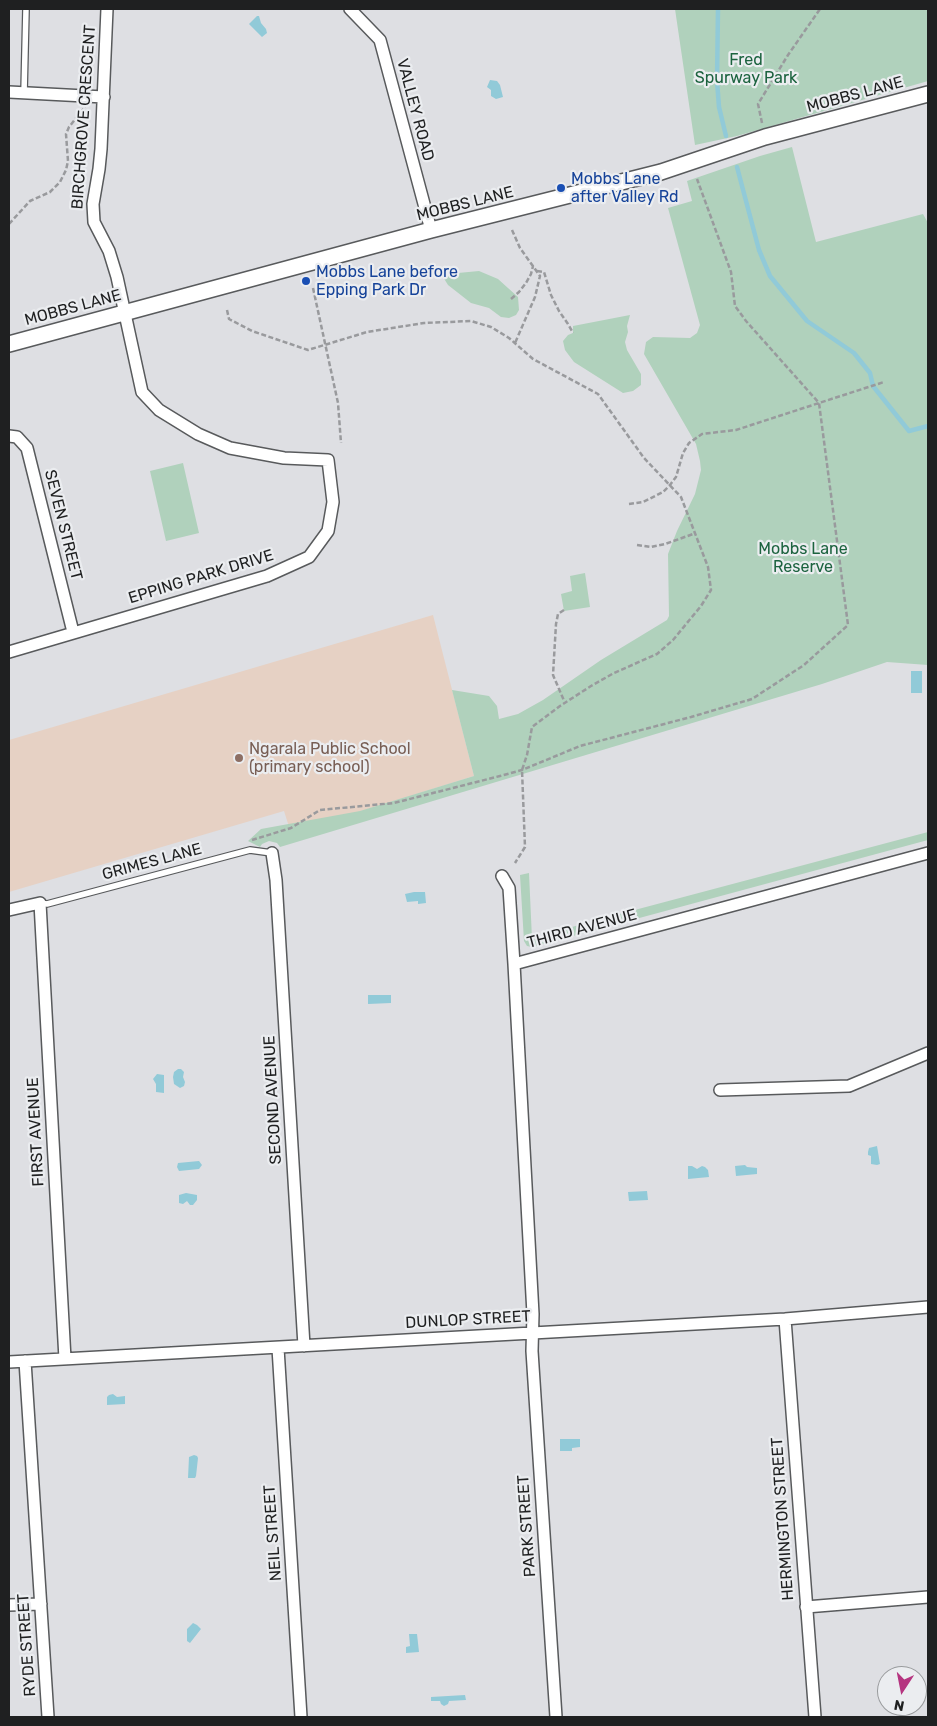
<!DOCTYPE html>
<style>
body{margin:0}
#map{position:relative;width:937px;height:1726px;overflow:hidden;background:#dedfe3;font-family:Rubik,sans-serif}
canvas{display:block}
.frame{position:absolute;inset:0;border:10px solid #1f2021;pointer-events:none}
.north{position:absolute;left:877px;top:1666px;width:50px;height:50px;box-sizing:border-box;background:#ebedf0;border:1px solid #999b9d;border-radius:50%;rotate:191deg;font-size:14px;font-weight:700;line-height:20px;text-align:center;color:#1f2021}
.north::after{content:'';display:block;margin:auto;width:18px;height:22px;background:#b53580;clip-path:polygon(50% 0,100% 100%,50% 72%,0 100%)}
</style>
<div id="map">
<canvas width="937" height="1726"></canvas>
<div class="frame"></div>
<div class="north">N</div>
</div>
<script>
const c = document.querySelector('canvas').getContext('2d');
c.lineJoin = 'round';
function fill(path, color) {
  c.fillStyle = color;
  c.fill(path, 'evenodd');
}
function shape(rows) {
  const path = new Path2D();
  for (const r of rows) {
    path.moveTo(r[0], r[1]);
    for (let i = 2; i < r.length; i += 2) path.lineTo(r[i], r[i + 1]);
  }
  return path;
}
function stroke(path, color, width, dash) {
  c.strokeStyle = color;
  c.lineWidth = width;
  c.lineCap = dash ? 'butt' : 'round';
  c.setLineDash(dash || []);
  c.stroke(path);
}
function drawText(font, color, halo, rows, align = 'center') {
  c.font = font + ' Rubik,sans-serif';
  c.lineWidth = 4.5;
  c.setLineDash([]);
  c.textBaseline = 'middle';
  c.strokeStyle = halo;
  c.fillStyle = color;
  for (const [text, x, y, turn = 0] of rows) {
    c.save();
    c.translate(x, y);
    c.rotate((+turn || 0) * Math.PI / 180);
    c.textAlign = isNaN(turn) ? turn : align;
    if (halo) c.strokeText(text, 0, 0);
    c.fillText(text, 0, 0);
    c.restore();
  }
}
fill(shape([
 [433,615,474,776,291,833,284,811,9,892,9,740]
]), '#e6d1c4');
fill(shape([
 [675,9,928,9,928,81,737,136,695,145],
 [792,147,816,242,923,214,928,223,928,665,887,662,822,684,280,847,277,843,269,841,262,844,260,847,248,841,261,829,360,811,474,776,452,690,489,696,497,706,499,719,518,714,543,700,601,660,667,620,669,616,668,554,677,531,695,494,701,470,700,461,696,444,644,354,646,342,653,337,690,338,697,333,700,325,668,208,692,201,687,181,760,156],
 [479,271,498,279,518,297,519,310,516,315,509,318,501,317,489,308,471,303,448,285,443,277,458,273],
 [630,315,627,326,628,332,625,342,627,350,641,374,641,385,633,391,623,393,574,362,565,350,563,341,568,335,573,333,573,326],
 [183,463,199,533,166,541,150,471],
 [585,573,590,607,564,611,561,594,572,591,570,576],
 [928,832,928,840,532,947,527,946,524,941,520,875,529,873,532,939,582,924]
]), '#b0d1bc');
fill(shape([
 [257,16,259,16,261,23,266,29,267,33,262,37,249,24],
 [490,80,497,81,500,85,503,97,496,99,491,96,491,90,487,87],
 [911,671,922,671,922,693,911,693],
 [414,892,425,892,426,903,418,904,418,901,407,902,405,894],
 [368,995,391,995,391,1003,368,1004],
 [178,1069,181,1069,184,1072,183,1077,185,1082,184,1086,180,1088,174,1084,173,1077,174,1072],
 [157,1074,164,1075,164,1093,156,1092,156,1084,153,1079],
 [877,1146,880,1164,877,1165,871,1164,871,1156,868,1155,868,1152,869,1148],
 [199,1161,202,1165,199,1169,179,1171,177,1167,178,1163],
 [745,1165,747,1167,757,1168,757,1174,736,1176,735,1166],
 [688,1166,692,1166,697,1169,702,1166,705,1167,708,1170,709,1177,688,1179],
 [647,1191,648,1200,629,1201,628,1192],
 [186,1193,197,1195,197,1200,193,1205,190,1205,187,1201,183,1204,179,1203,179,1195],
 [113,1394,117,1397,125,1396,125,1404,107,1405,107,1397,109,1395],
 [560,1439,580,1439,580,1447,572,1448,572,1451,560,1451],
 [194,1455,197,1456,198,1458,196,1476,195,1478,188,1478,189,1457],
 [193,1623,197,1625,201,1629,190,1643,187,1641,187,1629],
 [409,1634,417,1634,419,1652,406,1653,406,1647,410,1646],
 [465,1695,466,1700,449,1701,448,1704,444,1706,441,1704,440,1701,431,1701,431,1697]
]), '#91cad8');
stroke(shape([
 [718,9,717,81,719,107,726,136],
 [737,167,759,250,770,276,807,321,854,353,870,373,873,386,909,431,928,426]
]), '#91cad8', 4.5);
const service = shape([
 [24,93,26,9],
 [40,903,47,904,250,850,272,853]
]);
const minor = shape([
 [350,9,380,40,431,230],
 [9,92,104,97],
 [9,436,17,437,27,448,73,632],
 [9,652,267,576,309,557,328,531,333,502,328,460,284,458,230,448,198,434,159,410,142,392,117,277,109,251,94,222,93,204,99,169,101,149,107,9],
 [272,853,276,880,304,1346],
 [502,876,509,888,514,964,533,1314,532,1351,556,1717],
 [9,910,40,903,65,1359],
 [514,964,928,853],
 [720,1090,849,1086,928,1053],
 [785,1319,815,1717],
 [278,1348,301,1717],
 [25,1361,48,1717],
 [9,1362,785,1319,928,1307],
 [9,1605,41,1604],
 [806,1607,928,1597]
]);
const tertiary = shape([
 [9,344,431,230,661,172,765,137,928,94]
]);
stroke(service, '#585a5c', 8);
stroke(minor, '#585a5c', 14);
stroke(tertiary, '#585a5c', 18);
stroke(shape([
 [762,123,758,104,788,55,820,9],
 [9,224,30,201,50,192,60,182,66,170,68,161,66,134,69,127,85,107],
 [512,230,520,248,540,276,535,297,515,343],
 [537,271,544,272,551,295,559,311,568,324,573,333],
 [313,288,338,403,341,443],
 [511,299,519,292,526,283,531,274,533,266],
 [227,310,229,319,252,331,308,350,367,332,424,323,471,321,491,327,509,338,533,359,598,394,644,458,681,497,708,567,711,590,701,606,673,640,657,654,614,673,591,686,560,706,532,727,527,755,522,770,525,847,515,863],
 [629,504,643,502,663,492,670,485,676,477,683,453,689,443,702,434,736,430,819,403,746,321,735,306,731,272,697,179],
 [637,545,651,547,665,544,696,533],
 [564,610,558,614,556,624,553,675,565,703],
 [252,840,291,828,320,810,394,803,500,776,522,770,580,746,691,717,752,699,804,665,848,625,819,403,884,382]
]), '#999a9d', 2.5, [5, 2.5]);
stroke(service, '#fff', 5.5);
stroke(minor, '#fff', 11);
stroke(tertiary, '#fff', 15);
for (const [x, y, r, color] of [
 [561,188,5,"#1a4fb4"],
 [306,281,5,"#1a4fb4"],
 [239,758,5,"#8d6e63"]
]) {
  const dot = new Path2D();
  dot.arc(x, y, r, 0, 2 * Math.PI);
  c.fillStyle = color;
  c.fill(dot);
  stroke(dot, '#ebedf0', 2);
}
drawText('16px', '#1c633f', '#ebedf0', [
 ["Fred",746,60],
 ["Spurway Park",746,78],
 ["Mobbs Lane",803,549],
 ["Reserve",803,567]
]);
drawText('16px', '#1f2021', '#ebedf0', [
 ["MOBBS LANE",855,95,-15],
 ["VALLEY ROAD",415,110,75],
 ["BIRCHGROVE CRESCENT",84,117,-86],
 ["MOBBS LANE",465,204,-14],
 ["MOBBS LANE",73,308,-15],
 ["SEVEN STREET",63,525,76],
 ["EPPING PARK DRIVE",201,577,-17],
 ["GRIMES LANE",152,862,-15],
 ["THIRD AVENUE",582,929,-15],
 ["SECOND AVENUE",273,1100,-93],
 ["FIRST AVENUE",36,1132,-93],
 ["DUNLOP STREET",468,1320,-3],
 ["HERMINGTON STREET",783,1519,-94],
 ["PARK STREET",527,1526,-94],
 ["NEIL STREET",273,1533,-94],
 ["RYDE STREET",27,1645,-94]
]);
drawText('16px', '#164399', '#ebedf0', [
 ["Mobbs Lane",571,179],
 ["after Valley Rd",571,197],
 ["Mobbs Lane before",316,272],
 ["Epping Park Dr",316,290]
], 'left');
drawText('16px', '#785e54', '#ebedf0', [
 ["Ngarala Public School",249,749],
 ["(primary school)",249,767]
], 'left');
</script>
